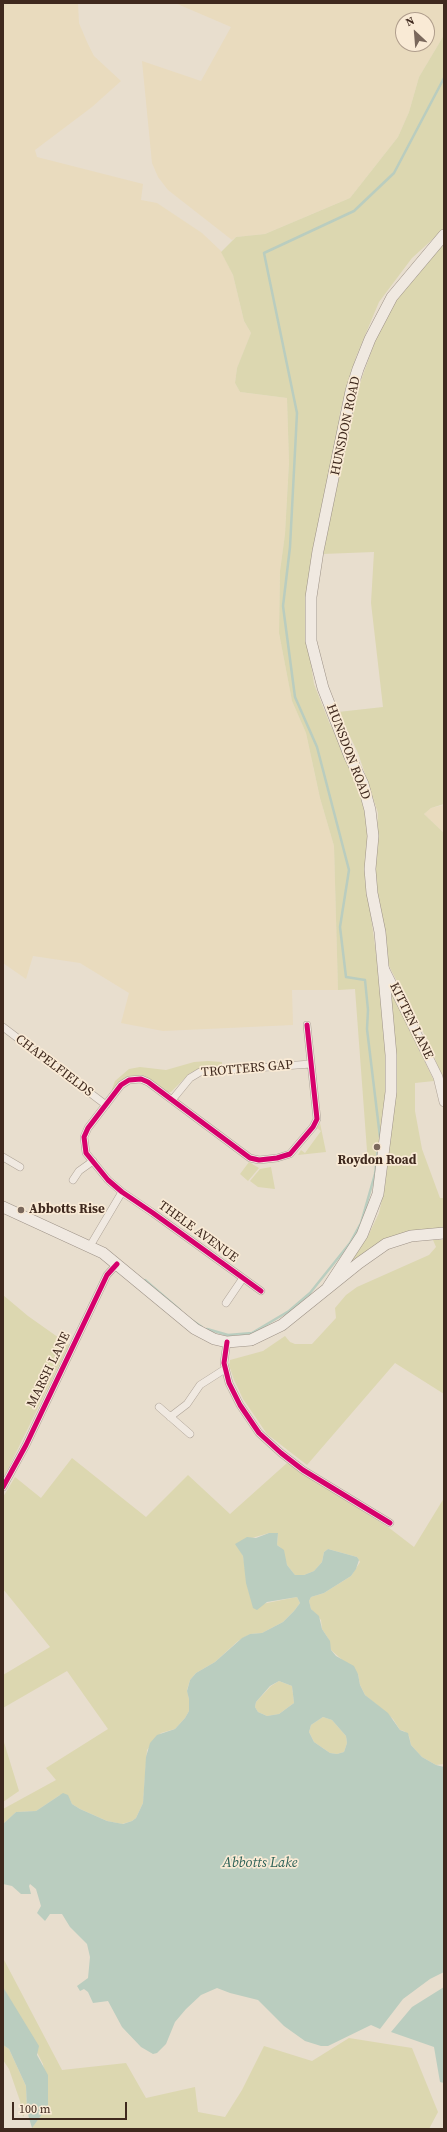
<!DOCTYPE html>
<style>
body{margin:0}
#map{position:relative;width:447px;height:2132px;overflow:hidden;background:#e8dece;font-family:"Source Serif 4",serif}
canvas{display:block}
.frame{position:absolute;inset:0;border:4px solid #3f291e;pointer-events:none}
.north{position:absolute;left:395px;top:12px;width:40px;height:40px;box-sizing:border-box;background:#f9ead5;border:1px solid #af9d8c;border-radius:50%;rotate:334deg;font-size:11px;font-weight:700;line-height:16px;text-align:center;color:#3f291e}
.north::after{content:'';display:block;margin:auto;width:14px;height:18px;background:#7a685c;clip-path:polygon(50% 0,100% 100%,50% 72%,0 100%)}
.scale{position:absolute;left:12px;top:2102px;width:115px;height:18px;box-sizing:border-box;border:2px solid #3f291e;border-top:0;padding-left:5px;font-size:12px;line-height:14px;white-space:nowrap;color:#3f291e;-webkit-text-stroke:3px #f9ead5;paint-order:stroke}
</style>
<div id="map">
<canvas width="447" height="2132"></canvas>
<div class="frame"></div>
<div class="north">N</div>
<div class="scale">100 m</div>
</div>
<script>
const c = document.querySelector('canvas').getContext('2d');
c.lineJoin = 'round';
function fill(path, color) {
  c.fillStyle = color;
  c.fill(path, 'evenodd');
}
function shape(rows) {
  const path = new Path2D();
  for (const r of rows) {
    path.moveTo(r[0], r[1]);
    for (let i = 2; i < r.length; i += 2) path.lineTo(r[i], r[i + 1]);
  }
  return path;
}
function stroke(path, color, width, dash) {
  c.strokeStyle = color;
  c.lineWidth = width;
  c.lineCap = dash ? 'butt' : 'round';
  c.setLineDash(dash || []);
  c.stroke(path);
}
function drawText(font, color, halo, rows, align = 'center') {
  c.font = font + ' "Source Serif 4",serif';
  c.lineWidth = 3.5;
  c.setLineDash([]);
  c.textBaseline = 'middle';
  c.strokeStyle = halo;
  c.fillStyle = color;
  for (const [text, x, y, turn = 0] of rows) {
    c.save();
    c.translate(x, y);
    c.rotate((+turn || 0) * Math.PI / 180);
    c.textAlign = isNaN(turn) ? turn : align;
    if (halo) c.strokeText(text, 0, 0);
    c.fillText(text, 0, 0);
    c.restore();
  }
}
fill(shape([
 [3,3,78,3,79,23,87,42,94,56,121,81,92,107,35,150,37,157,143,184,141,200,157,203,202,233,221,251,233,275,244,321,251,333,237,368,235,383,240,392,287,398,289,462,285,534,280,571,279,633,292,701,306,733,320,798,334,846,338,990,292,990,293,1025,163,1031,121,1023,129,993,80,963,33,956,26,979,3,963],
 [175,3,444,3,444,35,419,77,409,112,398,137,350,198,265,234,236,237,232,240,168,190,158,177,152,163,142,61,201,81,231,27],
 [403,20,427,20,427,44,403,44],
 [444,805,444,833,424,814,431,808]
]), '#e9dbbe');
fill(shape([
 [444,35,444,229,412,258,379,302,356,357,340,412,335,458,306,631,314,684,329,722,347,759,362,800,367,821,367,889,379,974,386,1058,387,1093,375,1165,368,1164,355,989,338,990,334,846,320,798,306,733,292,701,279,633,280,571,285,534,289,462,287,398,240,392,235,383,237,368,251,333,244,321,233,275,221,252,236,237,265,234,350,198,398,137,409,112,419,77],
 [444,239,444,804,431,808,424,814,444,833,444,1085,431,1047,389,966,385,952,374,879,378,813,358,753,338,712,383,707,371,603,374,552,322,554,360,383,377,336,394,303],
 [386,981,434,1081,415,1083,415,1111,422,1149,440,1198,444,1198,444,1228,429,1229,346,1269,368,1236,379,1213,385,1186,389,1143],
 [208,1061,222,1062,222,1067,202,1068,190,1073,171,1092,166,1092,147,1078,137,1076,132,1076,113,1091,112,1089,115,1081,129,1069,140,1067,166,1070,194,1062],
 [320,1123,326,1152,298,1155,301,1150,305,1153,321,1131,317,1128],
 [249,1162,259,1168,248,1181,240,1174],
 [271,1167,275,1189,258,1187,250,1181,260,1169],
 [433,1240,444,1240,444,1394,395,1363,307,1465,267,1434,243,1399,234,1380,229,1365,230,1360,263,1351,285,1336,290,1342,295,1344,312,1344,336,1318,335,1308,346,1295,357,1287,429,1255,436,1247],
 [3,1295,28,1316,69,1345,3,1479],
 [72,1458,146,1517,188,1475,230,1514,287,1463,388,1527,414,1547,444,1498,444,1764,436,1765,422,1757,411,1745,409,1736,404,1731,400,1730,393,1719,365,1695,360,1685,358,1674,331,1650,328,1638,322,1629,321,1620,311,1609,309,1601,311,1597,324,1593,351,1576,360,1562,357,1557,328,1549,324,1552,322,1562,314,1571,304,1575,295,1575,287,1565,280,1547,277,1545,278,1533,269,1533,252,1538,240,1549,243,1556,249,1592,262,1604,297,1597,300,1603,294,1611,283,1622,262,1633,250,1634,238,1641,215,1662,196,1673,190,1680,187,1690,189,1699,189,1711,185,1718,175,1729,161,1733,147,1750,143,1803,136,1818,132,1821,122,1824,107,1821,80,1809,72,1804,70,1800,60,1795,36,1811,16,1812,3,1824,3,1809,56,1780,46,1768,108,1729,67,1671,3,1708,3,1675,50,1647,3,1589,3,1497,15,1477,41,1498],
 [279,1681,292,1686,294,1703,279,1714,267,1716,258,1712,255,1707,256,1702,271,1686],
 [323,1717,332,1720,346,1736,347,1743,344,1752,337,1754,330,1753,314,1742,309,1732,311,1725],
 [3,1739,19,1791,3,1802,4,1791],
 [3,1958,62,2070,126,2063,146,2098,195,2087,198,2112,225,2117,242,2090,264,2046,312,2061,349,2038,412,2048,438,2112,429,2129,31,2129,48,2106,43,2064,3,1987],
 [3,2045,9,2049,26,2086,27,2111,23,2117,20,2101,9,2069,3,2060]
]), '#dcd7b0');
fill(shape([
 [269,1533,278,1533,277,1545,284,1550,287,1565,295,1575,304,1575,314,1571,322,1562,324,1552,328,1549,357,1557,359,1560,356,1569,351,1576,324,1593,311,1597,309,1601,311,1609,319,1616,322,1629,330,1641,331,1650,336,1656,354,1666,358,1674,360,1685,365,1695,388,1713,400,1730,408,1733,411,1745,422,1757,436,1765,444,1767,444,1972,430,1979,403,1999,380,2029,371,2025,328,2046,321,2046,305,2041,284,2026,258,2000,230,1993,217,1988,201,1995,186,2009,175,2022,166,2044,157,2053,153,2054,141,2047,122,2027,108,2001,93,2003,88,1992,84,1989,80,1991,77,1986,88,1978,90,1957,87,1944,70,1927,62,1914,50,1914,45,1921,37,1913,41,1906,36,1889,30,1884,29,1886,31,1894,21,1894,12,1886,3,1884,3,1824,16,1812,36,1811,63,1793,68,1795,72,1804,80,1809,107,1821,123,1824,132,1821,136,1818,143,1803,146,1757,150,1743,157,1735,175,1729,185,1718,189,1711,189,1699,187,1691,190,1680,196,1673,215,1662,242,1638,250,1634,262,1633,283,1622,294,1611,300,1603,297,1597,267,1602,257,1610,253,1608,246,1583,243,1556,235,1544,247,1537,256,1538],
 [279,1681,292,1686,294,1703,279,1714,267,1716,258,1712,255,1707,256,1702,270,1686],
 [323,1717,332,1720,346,1736,347,1743,344,1752,337,1754,330,1753,314,1742,309,1732,311,1725],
 [3,1987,39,2046,37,2055,48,2075,48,2106,32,2128,27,2111,26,2086,9,2049,3,2045],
 [444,1987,444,2083,440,2082,434,2047,391,2032,412,2007]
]), '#bacdbf');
stroke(shape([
 [380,1137,367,1029,368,1010,365,980,346,977,340,927,349,870,317,747,295,697,283,606,290,547,297,413,264,253,354,211,394,173,444,78],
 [145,1280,180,1310],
 [193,1321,202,1327],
 [207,1329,228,1335,252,1333,289,1311,310,1293,350,1243,361,1223,375,1174,378,1148]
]), '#bacdbf', 2.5);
const minor = shape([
 [3,1027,106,1105],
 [172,1100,190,1078,200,1072,311,1064],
 [3,1157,20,1167],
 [73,1180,79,1171,93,1161],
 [90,1246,122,1192],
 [261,1291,153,1213,122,1192,108,1180,86,1153,84,1137,88,1128,121,1085,129,1080,141,1079,148,1082,250,1158,259,1160,277,1158,290,1154,313,1127,317,1119,307,1025],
 [226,1303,243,1278],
 [227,1342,224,1363,229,1383,240,1405,259,1433,281,1453,303,1470,390,1523],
 [159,1407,190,1434],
 [170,1417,187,1404,200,1385,225,1369],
 [3,1487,26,1445,107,1275,117,1264]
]);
const tertiary = shape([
 [383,966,438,1077,444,1102]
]);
const secondary = shape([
 [3,1207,103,1253,195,1329,214,1339,227,1342,251,1340,282,1325,359,1263,386,1244,411,1236,444,1233],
 [328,1287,362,1235,378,1194,391,1092,391,1055,380,932,372,893,370,869,373,836,370,810,363,784,350,757,323,688,311,641,311,597,318,551,351,391,358,369,370,339,392,297,444,235]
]);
stroke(minor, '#aea397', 8);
stroke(tertiary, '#aea397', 10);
stroke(secondary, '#9d9287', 12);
stroke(minor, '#f0e9e1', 7);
stroke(tertiary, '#f0e9e1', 9);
stroke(secondary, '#f0e9e1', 11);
stroke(shape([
 [261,1291,153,1213,122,1192,108,1180,86,1153,84,1137,88,1128,121,1085,129,1080,141,1079,148,1082,250,1158,259,1160,277,1158,290,1154,313,1127,317,1119,307,1025],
 [227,1342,224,1363,229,1383,240,1405,259,1433,281,1453,303,1470,390,1523],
 [3,1487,26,1445,107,1275,117,1264]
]), '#d6006c', 5);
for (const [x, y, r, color] of [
 [377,1147,4,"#7a685c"],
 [21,1210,4,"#7a685c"]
]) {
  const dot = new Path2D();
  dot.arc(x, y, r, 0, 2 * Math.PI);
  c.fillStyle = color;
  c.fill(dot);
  stroke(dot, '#f9ead5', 1.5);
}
drawText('13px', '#3f291e', '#f9ead5', [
 ["HUNSDON ROAD",346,426,-78],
 ["HUNSDON ROAD",348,752,69],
 ["KITTEN LANE",411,1021,64],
 ["CHAPELFIELDS",54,1066,37],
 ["TROTTERS GAP",247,1069,-5],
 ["THELE AVENUE",198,1232,36],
 ["MARSH LANE",49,1370,-64]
]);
drawText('bold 13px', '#3f291e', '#f9ead5', [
 ["Roydon Road",377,1161],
 ["Abbotts Rise",29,1210,"left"]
]);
drawText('italic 14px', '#2b6056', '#f9ead5', [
 ["Abbotts Lake",260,1863]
]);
</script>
